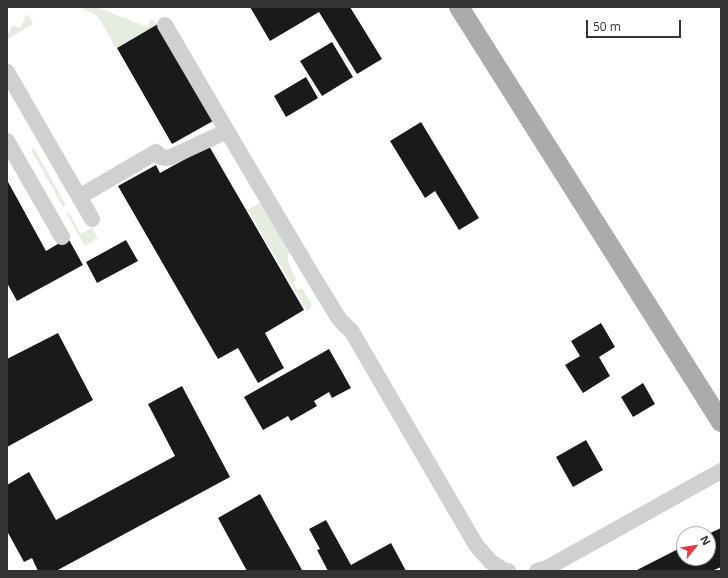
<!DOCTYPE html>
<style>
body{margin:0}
#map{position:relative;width:728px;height:578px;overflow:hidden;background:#fff;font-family:"Open Sans",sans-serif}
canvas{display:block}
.frame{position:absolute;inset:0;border:8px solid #333;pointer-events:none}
.north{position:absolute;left:676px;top:526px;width:40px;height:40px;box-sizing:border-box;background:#fff;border:1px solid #adadad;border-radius:50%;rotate:60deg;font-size:11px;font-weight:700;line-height:16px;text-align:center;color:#333}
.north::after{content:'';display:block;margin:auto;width:14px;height:18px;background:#e63946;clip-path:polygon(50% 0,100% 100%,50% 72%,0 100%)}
.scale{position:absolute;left:586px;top:20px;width:95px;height:18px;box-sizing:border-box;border:2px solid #333;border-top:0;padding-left:5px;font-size:12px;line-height:14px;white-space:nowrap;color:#333;-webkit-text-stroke:3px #fff;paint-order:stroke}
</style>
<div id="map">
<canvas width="728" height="578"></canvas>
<div class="frame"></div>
<div class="north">N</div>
<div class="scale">50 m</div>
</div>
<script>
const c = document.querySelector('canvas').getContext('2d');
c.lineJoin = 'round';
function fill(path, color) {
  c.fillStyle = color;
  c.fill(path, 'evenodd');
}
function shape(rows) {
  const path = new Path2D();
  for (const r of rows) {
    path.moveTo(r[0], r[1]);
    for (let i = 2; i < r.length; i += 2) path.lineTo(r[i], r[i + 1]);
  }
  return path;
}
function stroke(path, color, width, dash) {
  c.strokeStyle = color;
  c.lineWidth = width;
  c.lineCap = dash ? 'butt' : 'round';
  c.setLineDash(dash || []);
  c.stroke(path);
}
fill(shape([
 [79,7,97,7,147,27,151,19,158,24,116,48,100,20,96,15],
 [27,14,33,24,7,40,7,36,13,25,20,28],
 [34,148,66,205,63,207,31,150],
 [263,201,290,250,288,256,288,260,291,269,296,280,293,283,298,290,302,288,311,303,311,308,307,311,248,210],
 [68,211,81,234,92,228,98,238,86,245,84,245,66,212]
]), '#e6ecdf');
fill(shape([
 [250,7,350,7,382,59,357,74,319,12,270,41],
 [158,24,213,121,172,144,117,48],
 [332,42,353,77,322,96,300,61],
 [306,77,318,98,286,117,274,96],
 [421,122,479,218,459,230,435,191,425,198,390,141],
 [209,146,304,310,265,333,284,368,258,383,238,348,218,359,118,186,156,165,160,173],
 [7,180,46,251,68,238,83,265,17,301,7,283],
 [126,240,138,261,97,283,86,262],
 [601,323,615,347,599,357,610,376,583,393,565,365,580,356,571,341],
 [58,333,93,400,7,447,7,359],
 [329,349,351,388,332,398,329,392,314,401,317,406,291,421,288,416,263,430,244,397],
 [643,383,655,404,633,417,621,397],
 [182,386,230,477,56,571,38,571,32,558,24,562,7,531,7,485,29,472,56,520,175,456,148,404],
 [586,440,603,470,573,487,556,457],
 [260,494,302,570,299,571,247,571,218,518],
 [326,520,351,565,391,543,406,571,328,571,317,550,320,549,309,529],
 [721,528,721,567,712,571,635,571,684,546,684,558,708,558,708,534]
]), '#1a1a1a');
stroke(shape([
 [165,25,227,131],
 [7,72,92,219],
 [7,141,62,237],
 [79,197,156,152,161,157,165,158,171,157,227,131,308,268,339,319,352,332,476,545,491,562,503,570,508,571],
 [537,571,547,568,721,471]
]), '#d0d0d0', 16);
stroke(shape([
 [459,7,721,422]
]), '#ababab', 20);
</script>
